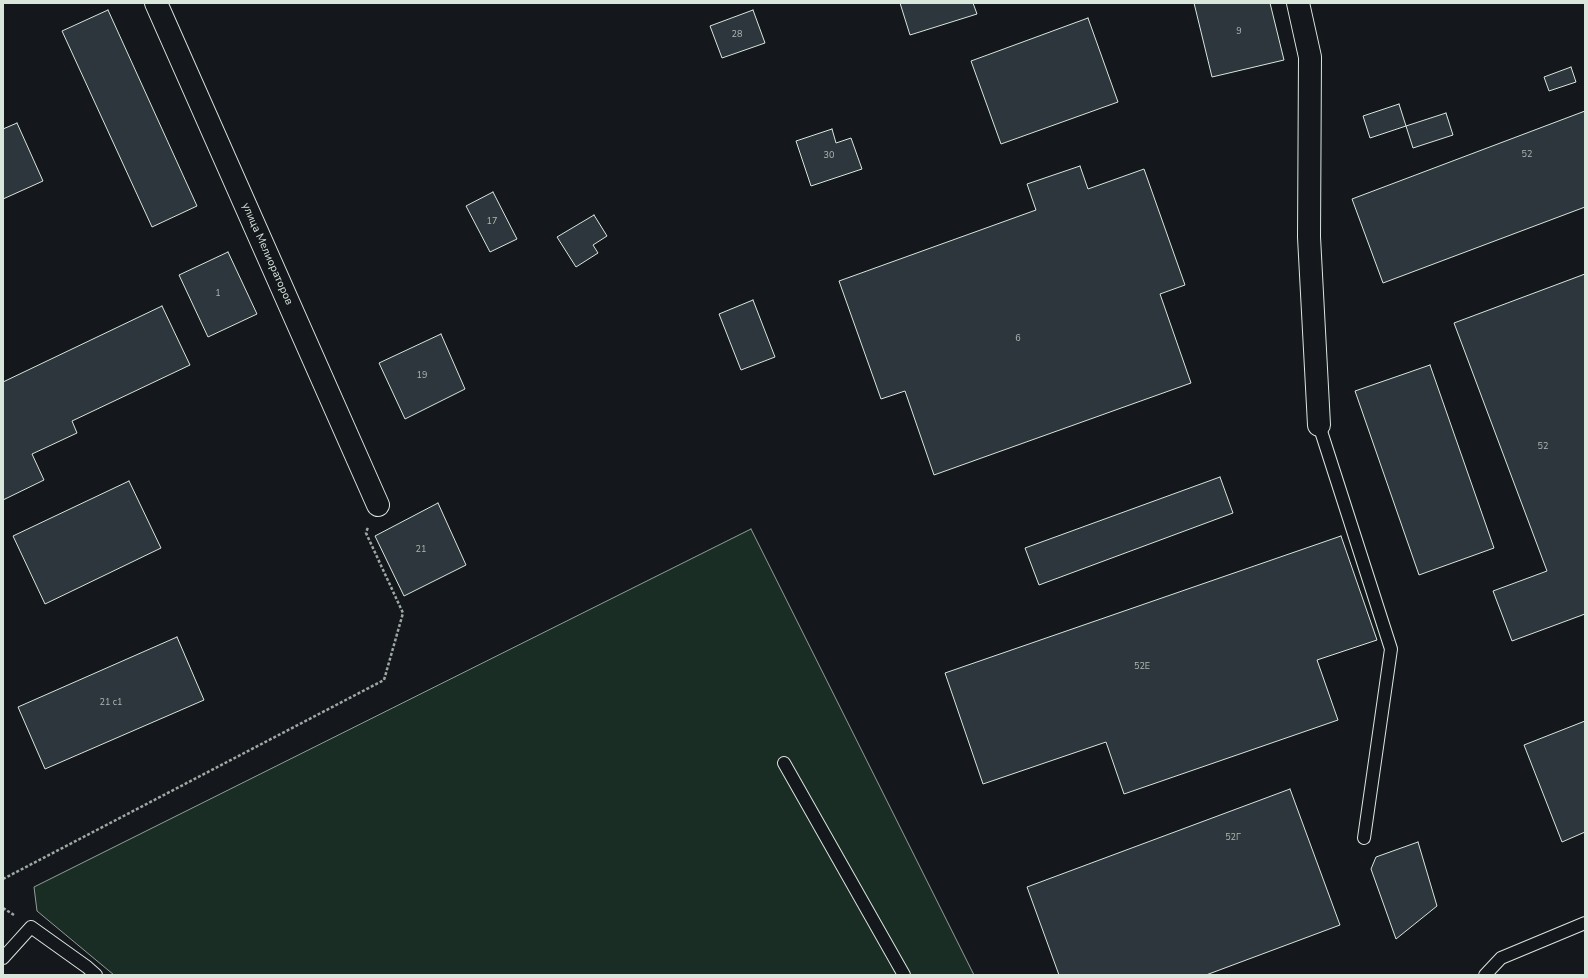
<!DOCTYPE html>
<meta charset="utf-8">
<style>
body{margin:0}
#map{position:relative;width:1588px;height:978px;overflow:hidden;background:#14181c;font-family:"Nunito Sans",sans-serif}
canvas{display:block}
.frame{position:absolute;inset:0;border:4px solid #d8e6dc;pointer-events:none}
</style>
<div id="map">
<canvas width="1588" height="978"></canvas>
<div class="frame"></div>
</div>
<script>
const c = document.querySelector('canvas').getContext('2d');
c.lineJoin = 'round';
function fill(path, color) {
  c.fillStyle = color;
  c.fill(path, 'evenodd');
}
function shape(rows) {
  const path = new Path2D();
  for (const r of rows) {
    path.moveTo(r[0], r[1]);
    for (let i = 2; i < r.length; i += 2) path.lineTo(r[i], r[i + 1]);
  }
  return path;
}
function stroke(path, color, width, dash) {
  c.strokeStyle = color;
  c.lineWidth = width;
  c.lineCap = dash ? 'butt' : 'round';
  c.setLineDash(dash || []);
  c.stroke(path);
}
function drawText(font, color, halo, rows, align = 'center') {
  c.font = font + ' "Nunito Sans",sans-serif';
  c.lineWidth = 3;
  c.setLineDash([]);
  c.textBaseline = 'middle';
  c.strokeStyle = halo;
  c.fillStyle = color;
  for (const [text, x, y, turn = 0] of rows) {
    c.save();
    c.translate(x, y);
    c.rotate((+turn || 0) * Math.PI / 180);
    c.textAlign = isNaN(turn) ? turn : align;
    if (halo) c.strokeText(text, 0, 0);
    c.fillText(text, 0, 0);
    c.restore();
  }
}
const green = shape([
 [751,529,974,975,114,975,37,911,34,887,751,529]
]);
fill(green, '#1a2d24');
stroke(green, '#939e99', 1);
const building = shape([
 [900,3,973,3,977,14,910,35,900,3],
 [1194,3,1270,3,1284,60,1212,77,1194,3],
 [108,10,197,206,152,227,62,31,108,10],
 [753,10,765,43,722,58,710,26,753,10],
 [1088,18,1118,102,1001,144,971,61,1088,18],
 [1571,67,1576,82,1549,91,1544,77,1571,67],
 [1399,104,1406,126,1370,138,1363,116,1399,104],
 [1585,111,1585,207,1383,283,1352,199,1585,111],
 [1446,113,1453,135,1413,148,1406,126,1446,113],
 [17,123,43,181,3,199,3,129,17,123],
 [832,129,836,143,851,138,862,169,811,186,796,141,832,129],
 [1080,166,1088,189,1144,169,1185,285,1160,294,1191,383,934,475,905,391,881,399,839,281,1036,210,1027,184,1080,166],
 [493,192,517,239,490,252,466,206,493,192],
 [594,215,607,236,593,245,598,253,576,267,557,237,594,215],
 [228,252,257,314,208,337,179,275,228,252],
 [1585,274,1585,614,1512,641,1493,591,1547,571,1454,323,1585,274],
 [753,300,775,357,741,370,719,314,753,300],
 [162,306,190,365,72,421,77,433,32,454,44,480,3,500,3,382,162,306],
 [441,334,465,389,405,419,379,363,441,334],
 [1430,365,1494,548,1419,575,1355,391,1430,365],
 [1220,477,1233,513,1039,585,1025,548,1220,477],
 [129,481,161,548,45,604,13,536,129,481],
 [438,503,466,565,404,596,375,536,438,503],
 [1341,536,1377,640,1317,660,1338,720,1124,794,1106,742,983,784,945,673,1341,536],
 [177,637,204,700,45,769,18,707,177,637],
 [1585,721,1585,832,1562,842,1524,745,1585,721],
 [1290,789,1340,925,1206,975,1059,975,1027,887,1290,789],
 [1418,842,1437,906,1396,939,1371,869,1376,857,1418,842]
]);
fill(building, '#2c363c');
stroke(building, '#d8e6dc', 1);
const lane = shape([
 [1319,425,1391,649,1364,838],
 [784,763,904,975],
 [3,958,31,927,87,967,96,975],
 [1485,975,1501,958,1585,923]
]);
const street = shape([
 [156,3,378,505],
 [1298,3,1310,57,1309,237,1319,425]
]);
stroke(lane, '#d8e6dc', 14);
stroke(street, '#d8e6dc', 24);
stroke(shape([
 [3,879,384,680,403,613,366,533,368,527],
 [3,908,14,915]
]), '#9da8a2', 2.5, [3, 2]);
stroke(lane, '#14181c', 12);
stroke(street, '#14181c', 22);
drawText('9px', '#adbab4', null, [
 ["9",1239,32],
 ["28",737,35],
 ["52",1527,155],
 ["30",829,156],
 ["17",492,222],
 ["1",218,294],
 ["6",1018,339],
 ["19",422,376],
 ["52",1543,447],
 ["21",421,550],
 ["52Е",1142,667],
 ["21 с1",111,703],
 ["52Г",1233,838]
]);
drawText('11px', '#d8e6dc', '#14181c', [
 ["улица Мелиораторов",267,254,66]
]);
</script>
